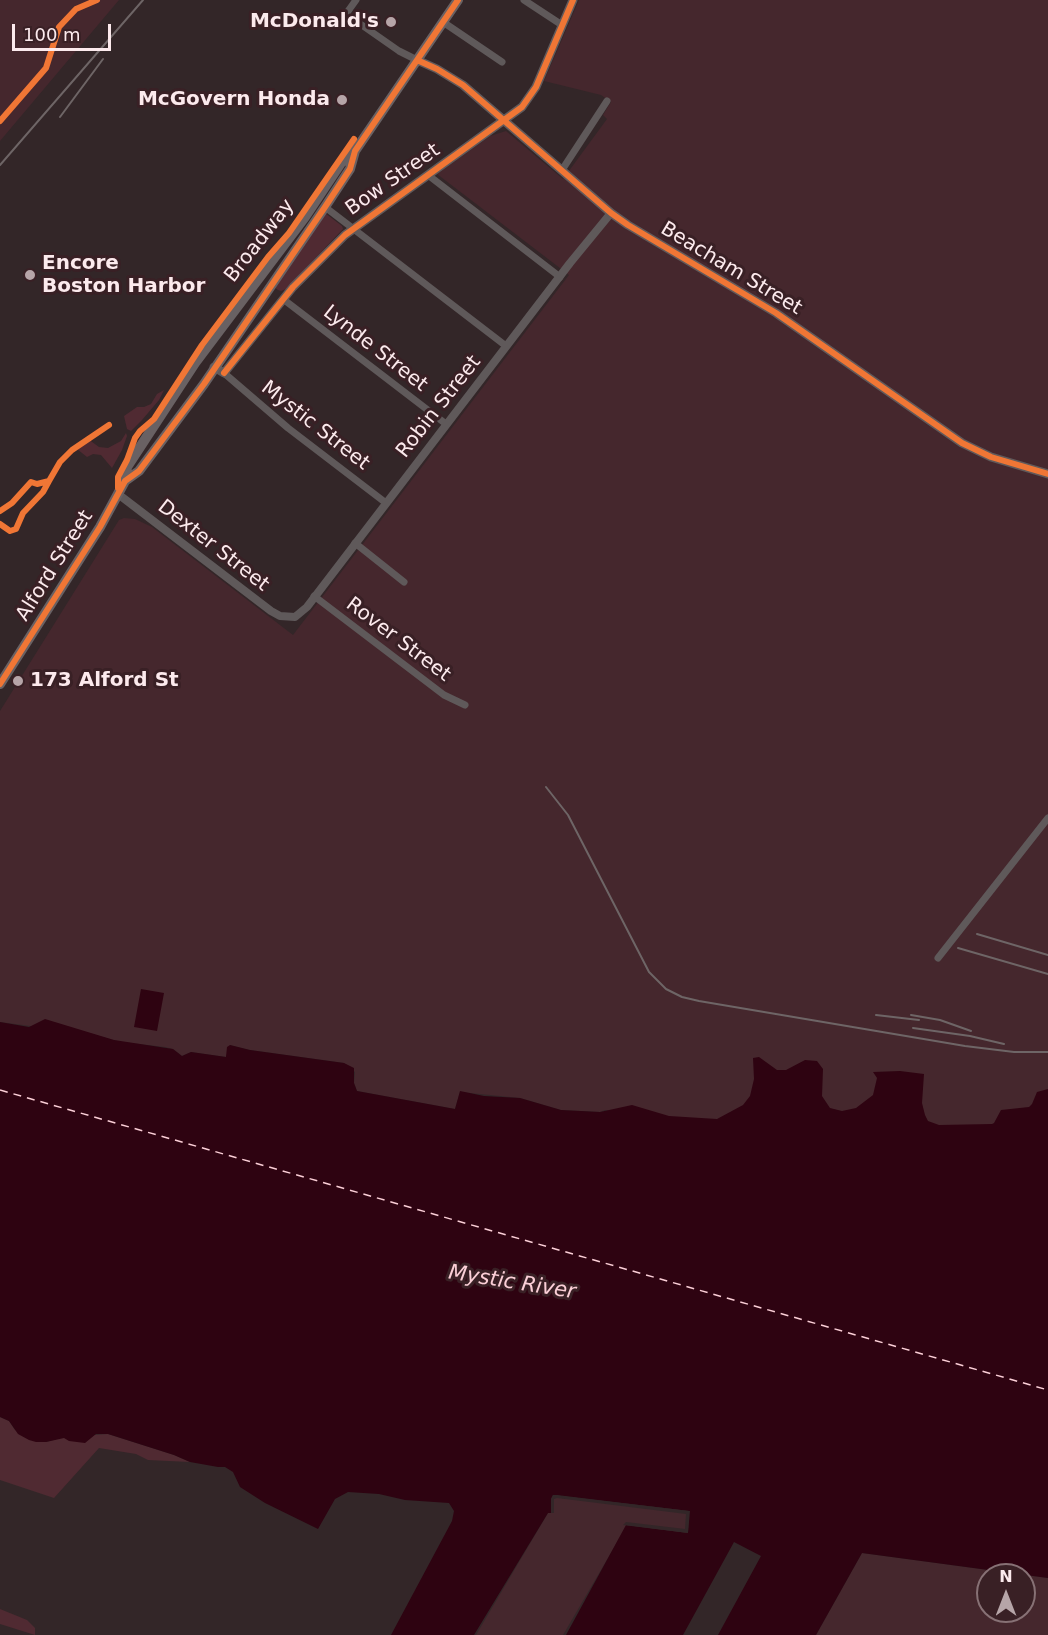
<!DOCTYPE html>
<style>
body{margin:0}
#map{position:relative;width:1048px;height:1635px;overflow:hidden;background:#332628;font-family:"DejaVu Sans",sans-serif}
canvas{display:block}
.north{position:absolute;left:976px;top:1563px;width:60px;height:60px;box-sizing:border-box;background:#392025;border:2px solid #877175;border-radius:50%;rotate:0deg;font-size:16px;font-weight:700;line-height:24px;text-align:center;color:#fceaed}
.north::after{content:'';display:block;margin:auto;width:21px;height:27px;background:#b6a5a8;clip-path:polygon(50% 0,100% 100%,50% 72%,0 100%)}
.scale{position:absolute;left:12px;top:24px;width:99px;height:27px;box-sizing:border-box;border:3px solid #fceaed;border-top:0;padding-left:8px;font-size:18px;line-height:21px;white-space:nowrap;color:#fceaed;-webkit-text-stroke:4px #392025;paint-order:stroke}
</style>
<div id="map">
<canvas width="1048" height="1635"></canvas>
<div class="north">N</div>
<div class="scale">100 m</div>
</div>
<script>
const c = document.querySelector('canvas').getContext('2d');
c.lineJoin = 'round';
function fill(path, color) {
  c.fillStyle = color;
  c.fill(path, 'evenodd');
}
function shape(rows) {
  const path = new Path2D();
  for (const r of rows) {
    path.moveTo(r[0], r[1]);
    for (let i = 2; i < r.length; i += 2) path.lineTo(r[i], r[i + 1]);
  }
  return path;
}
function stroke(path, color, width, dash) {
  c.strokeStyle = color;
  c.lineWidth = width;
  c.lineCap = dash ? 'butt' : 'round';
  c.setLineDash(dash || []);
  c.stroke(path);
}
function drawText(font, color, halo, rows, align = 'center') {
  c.font = font + ' "DejaVu Sans",sans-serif';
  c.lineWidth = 6;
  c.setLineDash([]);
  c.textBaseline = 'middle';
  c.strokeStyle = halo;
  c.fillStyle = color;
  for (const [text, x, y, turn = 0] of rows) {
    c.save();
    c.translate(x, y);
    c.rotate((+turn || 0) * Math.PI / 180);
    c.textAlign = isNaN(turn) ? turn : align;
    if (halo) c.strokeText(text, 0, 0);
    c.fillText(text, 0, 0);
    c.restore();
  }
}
fill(shape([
 [0,0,119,0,0,141],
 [579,0,1048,0,1048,1213,605,1110,600,1112,561,1110,520,1098,460,1092,455,1109,357,1091,354,1083,355,1072,344,1063,250,1050,230,1045,226,1057,191,1052,182,1056,173,1049,165,1047,121,1042,91,1034,0,1022,0,711,119,520,124,518,135,519,152,527,293,635,569,275,437,174,490,136,506,131,563,179,607,119,603,115,611,102,601,95,544,81],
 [552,1497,690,1511,688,1533,626,1527,563,1635,476,1635,548,1513],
 [862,1553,1048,1578,1048,1635,816,1635],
 [988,1575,1024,1575,1024,1611,988,1611]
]), '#45272d');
fill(shape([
 [325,213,342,226,343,229,286,289,281,291,278,290,274,287],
 [164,390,159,400,142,420,131,431,127,429,124,416,137,407,144,407,151,404,157,394],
 [126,433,127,436,122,450,112,468,101,455,93,454,87,457,77,449,77,446,88,439,99,447,108,448,121,441],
 [0,1417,9,1421,15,1430,46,1442,64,1437,108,1434,174,1455,190,1462,148,1460,136,1454,99,1448,54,1498,0,1480],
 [0,1609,27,1620,35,1628,35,1635,0,1624]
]), '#502a32');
fill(shape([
 [141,989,164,993,157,1031,134,1027],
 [45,1019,114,1040,173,1049,182,1056,191,1052,226,1057,227,1047,230,1045,250,1050,344,1063,354,1068,354,1083,357,1091,455,1109,460,1091,484,1096,520,1098,561,1110,600,1112,632,1105,669,1116,717,1119,743,1105,750,1096,754,1079,753,1058,759,1057,777,1070,786,1070,805,1060,817,1061,823,1069,822,1096,830,1108,842,1111,856,1108,873,1095,877,1078,873,1072,900,1071,924,1074,922,1103,925,1115,928,1121,939,1125,992,1124,994,1123,1001,1110,1029,1107,1032,1104,1037,1092,1048,1089,1048,1578,862,1553,816,1635,718,1635,761,1556,734,1542,683,1635,566,1635,626,1525,688,1533,689,1511,557,1495,553,1495,551,1499,551,1513,548,1513,474,1635,391,1635,452,1521,454,1511,449,1503,405,1500,379,1494,348,1492,335,1499,318,1529,265,1503,240,1487,233,1472,225,1467,218,1467,190,1462,174,1455,108,1434,96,1434,85,1443,69,1441,64,1438,46,1442,36,1442,29,1440,18,1434,9,1421,0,1417,0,1022,29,1027]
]), '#2e0311');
fill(shape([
 [553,1495,690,1511,688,1533,623,1525,626,1522,685,1529,686,1514,557,1498,554,1499,554,1513,551,1513,551,1499]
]), '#332628');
stroke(shape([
 [0,1090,1048,1390]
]), '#fbcfd7', 1.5, [8, 6]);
stroke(shape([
 [356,0,346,14,399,51,417,60],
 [524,0,562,25],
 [443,22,502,62],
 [562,170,607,101],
 [428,175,560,277],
 [325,207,506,346],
 [283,299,446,424],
 [224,373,288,428,386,503],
 [355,543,404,582],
 [314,596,444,695,465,705],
 [938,958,1048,818]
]), '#5f595a', 7);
stroke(shape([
 [118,494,271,611,280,616,295,617,307,607,570,263,611,213]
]), '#5f595a', 8);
stroke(shape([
 [417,60,437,69,463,85,611,213,628,225,776,313,962,443,991,457,1048,474],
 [214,367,224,373,293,287,345,235,522,107,536,87,573,0]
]), '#615a5b', 9);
stroke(shape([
 [125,481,139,471,204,384,325,207,350,169,355,151],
 [0,684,100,527,125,481,127,467,195,363,305,217,341,163,355,151,458,0]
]), '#696163', 10);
stroke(shape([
 [60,117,103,59],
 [0,165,143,0],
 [546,787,568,815,649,972,666,989,682,997,699,1001,965,1046,1014,1052,1048,1052],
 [977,934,1048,955],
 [958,948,1048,974],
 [876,1015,919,1020],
 [911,1015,940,1020,971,1031],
 [913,1028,970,1036,1004,1044]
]), '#6e6566', 2);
stroke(shape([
 [417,60,437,69,463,85,611,213,628,225,776,313,962,443,991,457,1048,474],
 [0,121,46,68,59,27,76,9,97,0],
 [224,373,293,287,345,235,522,107,536,87,573,0],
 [118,488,118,477,127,460,135,438,140,431,154,419,202,345,268,257,289,233,354,139],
 [0,511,12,503,31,482,37,484,49,481,60,462,72,450,109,425],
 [0,524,10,531,16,529,23,513,43,492,49,481],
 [0,684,100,527,125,481,139,471,204,384,325,207,350,169,355,151,458,0]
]), '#f07635', 6);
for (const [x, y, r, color] of [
 [391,22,6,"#b6a5a8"],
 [342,100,6,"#b6a5a8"],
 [30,275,6,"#b6a5a8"],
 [18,681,6,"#b6a5a8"]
]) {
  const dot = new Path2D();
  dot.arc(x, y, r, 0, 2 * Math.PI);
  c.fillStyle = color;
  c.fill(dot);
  stroke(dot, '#392025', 2);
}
drawText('bold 20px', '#fceaed', '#392025', [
 ["McDonald's",379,22],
 ["McGovern Honda",330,100],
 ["Encore",42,264,"left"],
 ["Boston Harbor",42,287,"left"],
 ["173 Alford St",30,681,"left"]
], 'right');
drawText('20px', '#fceaed', '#392025', [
 ["Bow Street",393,180,-35],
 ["Broadway",260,241,-52],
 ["Beacham Street",731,269,31],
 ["Lynde Street",375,349,38],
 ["Robin Street",439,407,-52],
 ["Mystic Street",315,426,38],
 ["Dexter Street",213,546,38],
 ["Alford Street",55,566,-58],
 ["Rover Street",398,640,37]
]);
drawText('italic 21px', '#fbcfd7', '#392025', [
 ["Mystic River",512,1283,9]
]);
</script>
